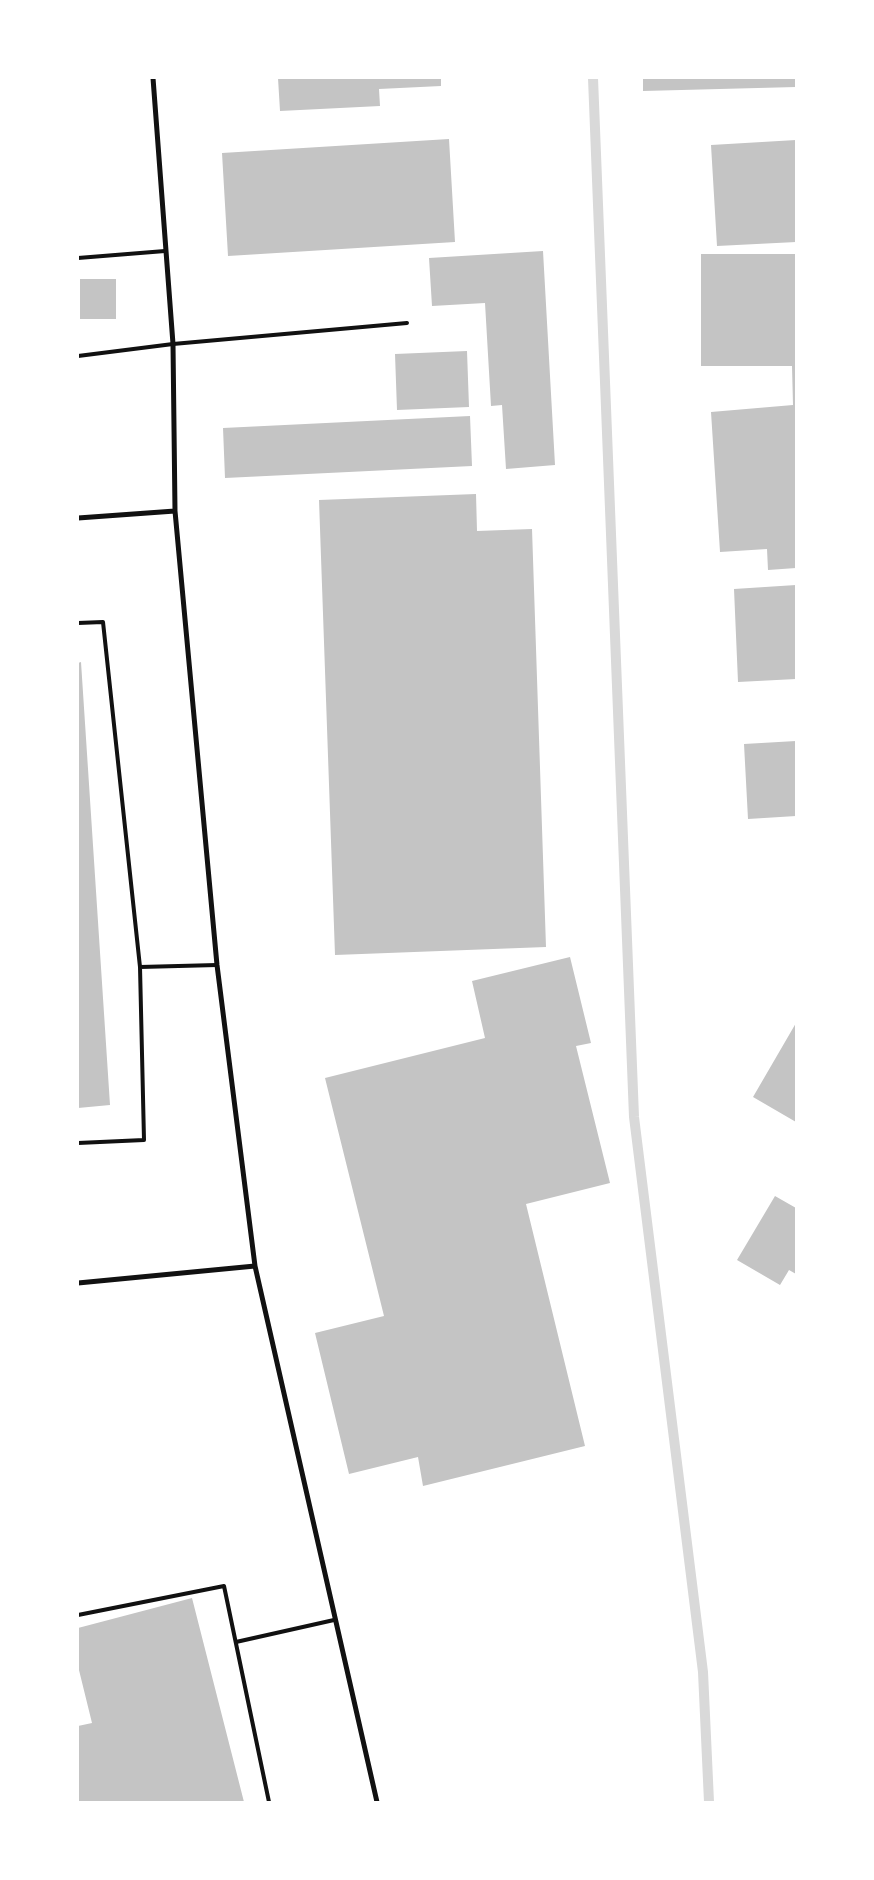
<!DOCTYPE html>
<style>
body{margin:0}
#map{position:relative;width:874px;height:1880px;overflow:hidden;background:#fff;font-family:"Varela Round",sans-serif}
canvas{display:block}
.frame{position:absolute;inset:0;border:79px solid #fff;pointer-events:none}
</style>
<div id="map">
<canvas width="874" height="1880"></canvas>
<div class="frame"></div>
</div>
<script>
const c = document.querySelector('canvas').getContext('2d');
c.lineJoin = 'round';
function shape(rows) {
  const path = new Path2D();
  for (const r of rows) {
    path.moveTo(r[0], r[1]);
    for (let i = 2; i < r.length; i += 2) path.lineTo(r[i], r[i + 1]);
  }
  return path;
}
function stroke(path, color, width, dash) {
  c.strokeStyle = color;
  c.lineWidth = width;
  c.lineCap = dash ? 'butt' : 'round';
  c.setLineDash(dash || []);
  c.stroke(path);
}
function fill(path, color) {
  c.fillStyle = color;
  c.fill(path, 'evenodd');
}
stroke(shape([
 [593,78,634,1117,703,1672,709,1802]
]), '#d9d9d9', 10);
fill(shape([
 [278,78,441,78,441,86,379,89,380,106,280,111],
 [643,78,796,78,796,87,643,91],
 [449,139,455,242,228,256,222,153],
 [796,140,796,242,717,246,711,145],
 [543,251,555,465,506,469,502,405,491,406,485,303,432,306,429,258],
 [701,254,796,254,796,568,768,570,767,549,720,552,711,412,793,405,792,366,701,366],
 [80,279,116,279,116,319,80,319],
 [467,351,469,407,397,410,395,354],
 [470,416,472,466,225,478,223,428],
 [476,494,477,531,532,529,546,947,335,955,319,500],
 [796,585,796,679,738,682,734,589],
 [81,662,110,1105,78,1108,78,663],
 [796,741,796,816,748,819,744,744],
 [570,957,591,1043,576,1046,610,1183,526,1204,585,1446,423,1486,418,1457,349,1474,315,1333,384,1316,325,1078,485,1038,472,981],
 [796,1023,796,1122,753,1097],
 [775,1196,796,1208,796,1274,789,1270,780,1285,737,1260],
 [192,1598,244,1802,78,1802,78,1726,92,1723,78,1666,78,1628]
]), '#c4c4c4');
stroke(shape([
 [78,258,165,251],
 [78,356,173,344,407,323],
 [78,623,103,622,140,967,144,1140,78,1143],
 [140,967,217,965],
 [78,1615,224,1586,269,1802],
 [236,1642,334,1620]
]), '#111', 4);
stroke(shape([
 [153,78,173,344,175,511,217,965,255,1266,377,1802],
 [78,518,175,511],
 [78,1283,255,1266]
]), '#111', 5);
</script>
